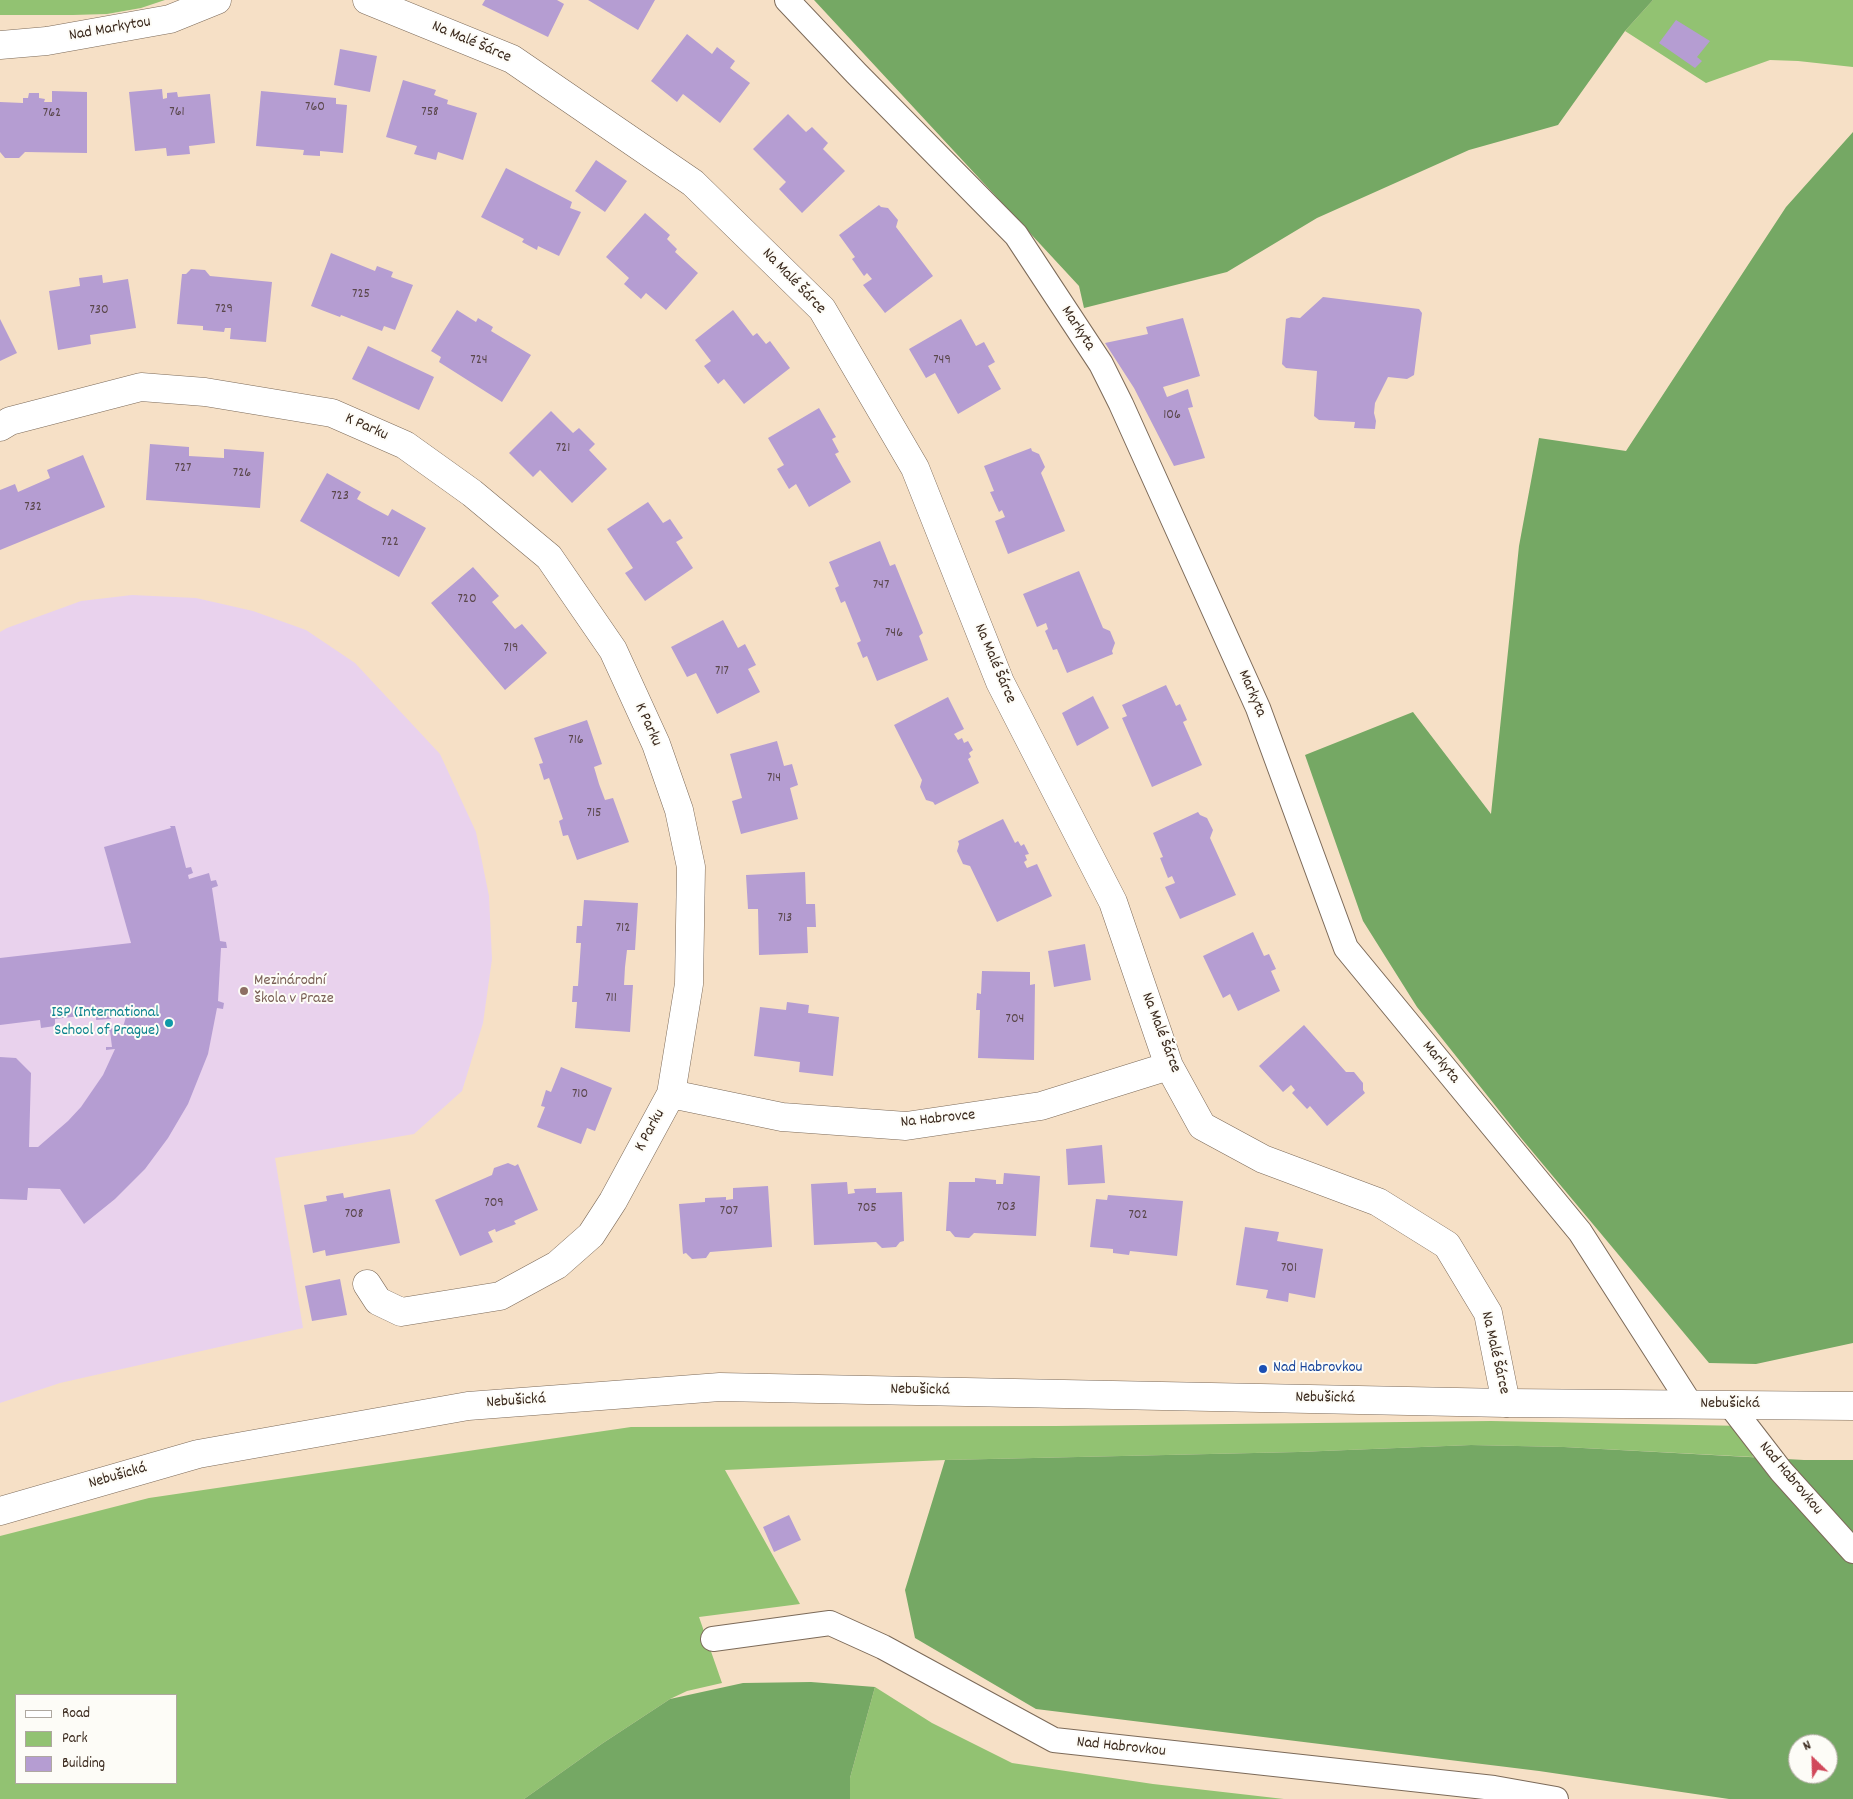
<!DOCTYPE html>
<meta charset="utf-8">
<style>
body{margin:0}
#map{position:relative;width:1853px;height:1799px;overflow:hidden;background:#f6e0c6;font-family:Dekko,sans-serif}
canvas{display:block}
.legend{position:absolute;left:15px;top:1694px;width:162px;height:90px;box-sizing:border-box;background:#fdfcf7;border:1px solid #afa8a0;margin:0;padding:6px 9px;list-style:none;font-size:15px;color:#3b2a1e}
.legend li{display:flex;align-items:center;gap:10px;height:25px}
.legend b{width:25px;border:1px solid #afa8a0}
.north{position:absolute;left:1788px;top:1734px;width:50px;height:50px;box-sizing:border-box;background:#fdfcf7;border:1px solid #afa8a0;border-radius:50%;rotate:336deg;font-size:14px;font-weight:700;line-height:20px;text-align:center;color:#3b2a1e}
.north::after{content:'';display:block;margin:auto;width:18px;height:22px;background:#d1495b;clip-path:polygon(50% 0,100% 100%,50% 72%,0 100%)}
</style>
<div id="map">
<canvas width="1853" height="1799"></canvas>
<ul class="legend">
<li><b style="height:6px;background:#fff"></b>Road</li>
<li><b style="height:14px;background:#92c272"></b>Park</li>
<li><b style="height:14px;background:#b59dd2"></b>Building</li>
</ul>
<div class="north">N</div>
</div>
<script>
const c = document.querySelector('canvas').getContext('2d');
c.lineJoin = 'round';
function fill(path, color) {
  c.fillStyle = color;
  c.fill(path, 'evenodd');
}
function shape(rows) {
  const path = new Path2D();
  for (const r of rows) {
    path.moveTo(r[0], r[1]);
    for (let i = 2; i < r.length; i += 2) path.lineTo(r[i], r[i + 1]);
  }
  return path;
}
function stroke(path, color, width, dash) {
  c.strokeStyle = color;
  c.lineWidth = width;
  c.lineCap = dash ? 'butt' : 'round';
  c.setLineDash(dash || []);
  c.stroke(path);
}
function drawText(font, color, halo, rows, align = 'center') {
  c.font = font + ' Dekko,sans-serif';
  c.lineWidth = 4;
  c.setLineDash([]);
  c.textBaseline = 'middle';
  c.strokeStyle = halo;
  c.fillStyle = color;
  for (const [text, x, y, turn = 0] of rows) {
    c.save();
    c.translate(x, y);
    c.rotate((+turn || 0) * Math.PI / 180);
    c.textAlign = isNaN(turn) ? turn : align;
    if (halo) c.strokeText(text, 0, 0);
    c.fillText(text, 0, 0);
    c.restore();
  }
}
fill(shape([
 [132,595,196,598,253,611,306,630,355,663,440,754,476,832,489,896,492,959,483,1023,462,1091,414,1134,275,1158,303,1328,60,1383,0,1403,0,632,7,628,81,601]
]), '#e9d2ed');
fill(shape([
 [0,0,165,0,141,8,107,14,73,15,0,15],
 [1653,0,1853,0,1853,67,1798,61,1770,60,1706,83,1625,31],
 [1491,1421,1745,1426,1753,1457,1564,1447,1471,1445,1298,1452,945,1460,725,1470,800,1604,699,1617,722,1683,687,1691,670,1699,603,1743,524,1799,0,1799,0,1536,149,1498,631,1427,1056,1426],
 [16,1695,176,1695,176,1783,16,1783],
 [875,1687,932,1723,1012,1763,1153,1784,1284,1799,850,1799,850,1778]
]), '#92c272');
fill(shape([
 [814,0,1653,0,1625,31,1558,125,1469,150,1317,218,1227,272,1084,308,1079,286],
 [1853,132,1853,1343,1756,1364,1709,1363,1521,1138,1417,1007,1363,921,1305,755,1413,712,1491,814,1519,546,1539,438,1626,451,1786,207],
 [1471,1445,1564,1447,1804,1460,1853,1460,1853,1799,1729,1799,1539,1771,1036,1709,915,1638,905,1590,945,1460,1298,1452],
 [1798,1744,1828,1744,1828,1774,1798,1774],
 [811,1682,875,1687,850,1778,850,1799,524,1799,603,1743,670,1699,743,1683]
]), '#75a864');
fill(shape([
 [485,0,557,0,564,4,548,37,482,5],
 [588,0,655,0,638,30],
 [1676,20,1710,41,1697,57,1702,61,1695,68,1659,43],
 [687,34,712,54,717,47,735,61,730,68,750,83,720,123,683,94,677,102,651,81],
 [340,49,377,56,370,92,334,85],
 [403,80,436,90,434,95,448,100,447,104,477,113,463,160,438,152,436,160,414,154,417,146,386,137],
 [162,89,163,99,167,98,167,93,177,92,178,97,210,94,215,143,189,146,190,154,167,156,166,148,135,151,129,92],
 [52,91,87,92,87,153,25,152,19,158,5,158,0,152,0,102,23,103,23,98,28,98,29,93,39,93,39,98,45,99,44,102,52,102],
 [261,91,336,98,336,104,347,105,343,153,320,151,320,156,303,155,304,150,256,146],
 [788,114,806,132,812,127,828,143,823,149,845,171,802,213,779,189,786,182,753,149],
 [596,160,627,181,605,212,575,191],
 [506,168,572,202,570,208,581,212,559,256,538,246,537,250,522,242,524,239,481,217],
 [879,205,881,207,888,208,898,220,896,227,933,276,885,313,863,285,872,279,867,273,864,276,852,259,855,257,839,235],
 [645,213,670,235,667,239,677,249,675,252,698,273,666,310,646,293,641,299,624,284,629,278,606,257],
 [331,253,375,271,377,266,393,272,391,277,413,285,395,330,384,326,382,331,341,315,340,317,311,306],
 [191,269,205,270,210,276,272,282,266,342,230,339,231,328,225,328,224,332,203,330,203,326,177,324,182,274,186,274],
 [102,275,103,283,128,279,136,328,90,335,91,344,58,350,49,291,80,286,79,278],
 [1323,297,1419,309,1422,313,1414,375,1407,379,1388,377,1375,403,1374,413,1376,421,1375,429,1354,428,1355,422,1319,420,1314,416,1317,371,1286,368,1282,364,1286,319,1291,317,1300,318],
 [457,310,476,322,478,318,493,327,491,331,531,355,502,402,439,362,441,357,431,351],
 [733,310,753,336,757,333,766,344,770,341,790,368,744,404,724,379,718,384,704,366,711,361,695,340],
 [1183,318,1200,376,1163,387,1167,397,1188,389,1193,407,1188,408,1205,458,1174,466,1134,388,1105,343,1148,334,1146,327],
 [0,319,17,353,0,361],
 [961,319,976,346,984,342,995,362,988,366,1001,389,958,414,935,373,926,378,909,349],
 [368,346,434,377,419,410,352,379],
 [819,408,836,437,832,439,839,452,835,454,851,482,809,507,796,484,789,489,777,469,784,465,768,438],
 [551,411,573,433,579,428,595,444,589,450,607,469,572,503,540,470,533,477,509,453],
 [150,444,189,447,189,456,224,458,224,449,264,452,260,508,146,500],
 [1031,448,1032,451,1039,454,1045,467,1041,473,1065,531,1008,554,995,521,1005,517,1002,510,999,512,990,492,994,491,984,466],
 [83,455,105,507,0,550,0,490,15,484,18,492,50,478,47,470],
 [327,473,361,492,357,499,373,508,388,516,392,509,426,528,399,577,300,521],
 [648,502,663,523,670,519,683,538,676,542,693,568,645,601,625,573,633,568,607,529],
 [880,541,890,566,895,564,923,633,919,636,928,660,877,681,867,656,863,658,857,643,861,641,845,601,841,603,835,588,839,586,829,562],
 [473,567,499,596,492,602,515,629,522,624,547,653,505,690,431,603],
 [1079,571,1103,628,1110,631,1115,643,1112,651,1113,654,1067,673,1057,649,1053,650,1045,631,1048,629,1046,623,1037,627,1023,594],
 [723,620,738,648,745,644,756,665,748,669,760,692,717,714,696,673,687,677,671,647],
 [1166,685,1176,706,1180,704,1187,720,1183,722,1202,765,1152,787,1122,718,1127,716,1122,705],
 [1093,696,1109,728,1077,746,1062,713],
 [948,697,964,729,954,734,958,740,962,738,964,743,968,741,973,750,969,753,971,757,968,759,979,783,935,805,933,802,926,800,920,787,922,780,894,725],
 [587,720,602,764,594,767,599,784,605,800,613,798,629,842,577,860,568,835,563,836,559,821,563,819,549,778,544,780,539,764,543,763,534,738],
 [777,741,784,766,792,764,798,785,790,788,798,819,741,834,732,801,742,798,730,754],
 [1198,812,1200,815,1207,818,1213,830,1210,838,1236,895,1180,919,1165,887,1175,883,1172,876,1168,878,1160,858,1163,857,1153,833],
 [1003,819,1015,843,1018,841,1021,846,1024,844,1029,854,1025,855,1027,860,1024,862,1027,868,1037,864,1052,896,997,922,970,866,963,864,957,851,959,844,958,841],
 [170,826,175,826,186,868,191,867,193,873,188,875,189,879,209,873,211,881,216,880,218,886,212,888,220,941,226,942,227,948,221,948,218,1001,224,1003,223,1009,217,1008,208,1054,188,1104,168,1138,145,1169,115,1199,84,1224,60,1189,28,1188,27,1200,0,1199,0,1057,16,1058,31,1073,29,1147,38,1147,68,1121,81,1107,103,1075,115,1049,106,1050,106,1047,112,1047,110,1031,104,1032,104,1029,123,1027,128,1010,110,1012,111,1019,96,1020,96,1014,55,1019,55,1026,41,1028,40,1020,0,1025,0,958,131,943,104,847,171,828],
 [805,872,806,904,815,904,816,927,807,927,808,953,759,955,758,909,748,909,746,875],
 [584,900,638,903,635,950,627,950,625,967,624,985,633,985,630,1032,575,1028,577,1002,572,1002,573,986,578,986,581,943,576,943,577,926,582,926],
 [1253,932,1264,956,1269,954,1276,969,1271,971,1280,991,1238,1011,1230,994,1223,998,1203,956],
 [1085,944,1091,980,1054,987,1048,951],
 [982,971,1030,972,1030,985,1035,984,1034,1060,978,1058,980,1010,976,1010,977,993,981,994],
 [787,1002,809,1005,808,1013,839,1017,833,1076,799,1072,800,1062,754,1056,760,1007,786,1010],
 [1304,1025,1346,1072,1354,1072,1363,1083,1363,1090,1365,1093,1327,1126,1310,1106,1307,1109,1292,1093,1295,1090,1291,1085,1283,1092,1259,1066],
 [561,1067,612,1088,595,1131,587,1128,581,1144,537,1127,545,1107,541,1106,546,1090,551,1092],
 [1102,1145,1105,1183,1068,1185,1066,1149],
 [508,1163,515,1166,518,1164,538,1210,514,1221,516,1224,496,1232,495,1229,488,1232,493,1242,460,1256,435,1200,492,1175,494,1168],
 [1004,1173,1040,1176,1036,1236,974,1233,969,1238,955,1237,950,1231,946,1231,949,1182,975,1182,975,1178,996,1180,996,1184,1003,1184],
 [847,1182,848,1194,855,1193,854,1189,876,1188,876,1193,902,1192,904,1241,900,1242,896,1247,882,1248,876,1242,814,1245,811,1184],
 [768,1186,772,1247,710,1252,706,1258,692,1259,686,1253,683,1254,679,1204,705,1202,705,1198,726,1197,726,1200,733,1199,733,1188],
 [390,1189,400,1243,326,1256,325,1250,313,1253,304,1205,327,1201,326,1196,343,1193,344,1198],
 [1108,1195,1183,1201,1177,1256,1130,1251,1129,1255,1113,1253,1113,1249,1090,1247,1096,1199,1107,1200],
 [1245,1227,1279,1232,1277,1241,1323,1249,1315,1298,1289,1293,1288,1302,1266,1298,1268,1290,1236,1285],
 [340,1279,347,1315,312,1321,305,1286],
 [789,1515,801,1540,774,1552,763,1527]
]), '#b59dd2');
const service = shape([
 [787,0,856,73,1016,235,1101,364,1121,404,1258,708,1346,948,1580,1232,1691,1405],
 [1730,1405,1781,1471,1853,1551],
 [713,1639,830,1623,883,1647,1054,1740,1494,1788,1556,1799]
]);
const minor = shape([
 [367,0,512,59,693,183,822,309,915,468,1000,682,1113,902,1169,1066,1202,1126,1263,1159,1378,1202,1447,1245,1488,1313,1506,1403],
 [0,45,47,41,170,19,217,0],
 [0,427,10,421,141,387,205,392,332,413,405,445,472,493,549,557,613,650,656,744,679,810,691,867,689,984,671,1094,613,1201,591,1235,557,1265,500,1296,401,1312,378,1301,367,1284],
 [671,1094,782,1117,906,1126,1041,1106,1169,1066]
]);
const tertiary = shape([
 [0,1511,198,1454,468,1406,720,1387,1506,1403,1853,1406]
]);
stroke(service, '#7c6a59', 26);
stroke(minor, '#7c6a59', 29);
stroke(tertiary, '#7c6a59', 29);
stroke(service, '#fff', 24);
stroke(minor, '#fff', 28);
stroke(tertiary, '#fff', 28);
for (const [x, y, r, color] of [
 [244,991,5,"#8d6e63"],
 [169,1023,5,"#0f9aa8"],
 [1263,1369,5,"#1a4fb4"]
]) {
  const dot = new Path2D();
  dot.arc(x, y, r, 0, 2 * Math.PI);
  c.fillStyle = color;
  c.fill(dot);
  stroke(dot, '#fdfcf7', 2);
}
drawText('14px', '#5a474b', null, [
 ["760",315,108],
 ["761",177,113],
 ["758",430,113],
 ["762",52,114],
 ["725",361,295],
 ["729",224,310],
 ["730",99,311],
 ["724",479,361],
 ["749",942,361],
 ["106",1172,416],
 ["721",563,449],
 ["727",183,469],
 ["726",242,474],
 ["723",340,497],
 ["732",33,508],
 ["722",390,543],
 ["747",881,586],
 ["720",467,600],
 ["746",894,634],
 ["719",511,649],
 ["717",722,672],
 ["716",576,741],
 ["714",774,779],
 ["715",594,814],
 ["713",785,919],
 ["712",623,929],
 ["711",611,999],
 ["704",1015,1020],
 ["710",580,1095],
 ["709",494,1204],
 ["703",1006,1208],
 ["705",867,1209],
 ["707",729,1212],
 ["708",354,1215],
 ["702",1138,1216],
 ["701",1289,1269]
]);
drawText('16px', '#3b2a1e', '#fdfcf7', [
 ["Nad Markytou",110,30,-10],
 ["Na Malé Šárce",471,43,23],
 ["Na Malé Šárce",793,282,46],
 ["Markyta",1077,329,57],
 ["K Parku",366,428,24],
 ["Na Malé Šárce",994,664,67],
 ["Markyta",1251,694,67],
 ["K Parku",647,725,66],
 ["Na Malé Šárce",1160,1033,69],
 ["Markyta",1440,1063,50],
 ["Na Habrovce",938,1120,-6],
 ["K Parku",651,1131,-61],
 ["Na Malé Šárce",1494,1353,77],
 ["Nebušická",920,1391,1],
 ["Nebušická",1325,1399,1],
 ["Nebušická",516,1402,-4],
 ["Nebušická",1730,1405],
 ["Nebušická",118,1477,-16],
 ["Nad Habrovkou",1790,1479,50],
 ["Nad Habrovkou",1121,1748,6]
]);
drawText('16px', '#785e54', '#fdfcf7', [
 ["Mezinárodní",254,982],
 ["škola v Praze",254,1000]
], 'left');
drawText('16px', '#0d838f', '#fdfcf7', [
 ["ISP (International",159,1014],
 ["School of Prague)",159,1032]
], 'right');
drawText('16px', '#164399', '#fdfcf7', [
 ["Nad Habrovkou",1273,1369]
], 'left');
</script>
